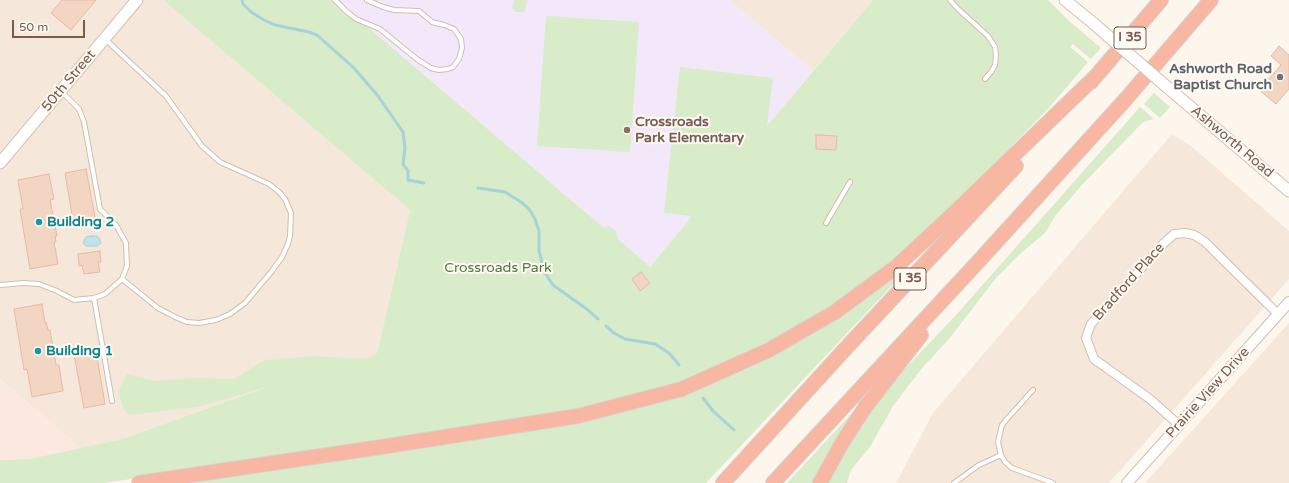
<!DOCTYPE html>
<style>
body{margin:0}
#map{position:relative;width:1289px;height:483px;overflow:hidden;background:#fdf6ec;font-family:"Varela Round",sans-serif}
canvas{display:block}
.scale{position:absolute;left:12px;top:20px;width:73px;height:18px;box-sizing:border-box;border:2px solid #7a5c4d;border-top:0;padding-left:5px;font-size:12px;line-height:14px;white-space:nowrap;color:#7a5c4d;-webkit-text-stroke:3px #fffaf3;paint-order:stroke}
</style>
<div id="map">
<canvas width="1289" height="483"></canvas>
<div class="scale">50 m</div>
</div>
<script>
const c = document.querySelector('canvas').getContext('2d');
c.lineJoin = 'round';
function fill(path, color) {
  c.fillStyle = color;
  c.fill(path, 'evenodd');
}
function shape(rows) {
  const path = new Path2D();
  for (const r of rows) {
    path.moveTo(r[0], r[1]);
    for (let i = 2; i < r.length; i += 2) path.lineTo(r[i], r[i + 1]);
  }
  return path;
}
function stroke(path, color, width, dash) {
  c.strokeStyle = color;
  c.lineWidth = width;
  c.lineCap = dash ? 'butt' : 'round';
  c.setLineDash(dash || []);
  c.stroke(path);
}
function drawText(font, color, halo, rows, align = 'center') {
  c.font = font + ' "Varela Round",sans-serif';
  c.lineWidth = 4;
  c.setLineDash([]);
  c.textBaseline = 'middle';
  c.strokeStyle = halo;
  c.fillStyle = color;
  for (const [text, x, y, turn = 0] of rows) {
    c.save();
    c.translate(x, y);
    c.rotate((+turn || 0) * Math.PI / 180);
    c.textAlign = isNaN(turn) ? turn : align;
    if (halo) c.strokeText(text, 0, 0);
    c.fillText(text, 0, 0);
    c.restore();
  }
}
fill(shape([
 [0,0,163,0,410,210,374,365,275,384,119,440,81,449,0,379],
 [729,0,873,0,813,71],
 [1172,134,1190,145,1289,231,1289,279,1109,483,896,483,933,413],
 [1289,323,1289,483,1145,483]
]), '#f5e8da');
fill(shape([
 [0,379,81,449,29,459,0,460]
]), '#fde8e0');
fill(shape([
 [336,0,729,0,813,71,650,267]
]), '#f3e8fa');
fill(shape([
 [163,0,336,0,603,227,609,226,612,228,616,231,618,239,650,267,692,216,664,213,680,67,773,78,767,126,873,0,1048,0,1069,21,1101,48,1091,59,1073,44,1070,47,1088,62,1047,110,991,167,993,170,887,268,859,289,793,331,723,367,663,389,568,414,104,483,0,483,0,460,29,459,119,440,267,387,197,407,129,415,123,407,118,392,127,374,154,381,193,378,234,379,264,360,314,356,365,359,377,353,410,210],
 [515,0,528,0,524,12,515,12,512,7],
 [546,16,639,22,630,152,537,146],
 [1154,93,1170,107,1160,118,1144,104],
 [1140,107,1154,119,1143,122,1081,186,1056,215,1045,233,1020,254,996,278,949,339,923,367,893,406,870,447,851,470,847,483,828,483,855,436,871,412,900,374,956,315],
 [894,276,898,279,706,483,179,483,570,424,628,411,660,402,762,360,791,345,834,320],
 [865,399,816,483,787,483,850,415]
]), '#d8ecc9');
const water = shape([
 [91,236,97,236,99,238,101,243,97,246,86,246,83,243,86,237,91,236]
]);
fill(water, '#bfe3e8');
stroke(water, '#a5d3da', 1);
stroke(shape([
 [242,0,243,4,251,12,264,20,275,25,309,32,317,35,354,68,378,96,403,132,405,148,403,164,408,171,408,180,424,183],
 [478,188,505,192,521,202,529,209,535,219,539,231,539,251,545,273,553,285,588,310,598,319],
 [606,326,614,333,625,339,655,344,669,353,679,365],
 [703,398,713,411,734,430]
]), '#a5d3da', 3);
const building = shape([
 [62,0,96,0,71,30,51,13,62,0],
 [1279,46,1289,55,1289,89,1276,104,1259,90,1281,65,1271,56,1279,46],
 [816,135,837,136,836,150,816,149,816,135],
 [86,169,96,222,74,226,65,173,86,169],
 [49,174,54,199,50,200,57,236,55,236,56,242,54,242,58,264,30,269,20,209,23,209,18,180,49,174],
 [100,251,101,262,98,262,100,272,84,274,82,265,79,266,78,254,100,251],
 [641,272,650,283,640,291,632,279,641,272],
 [42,304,45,323,46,322,48,330,50,330,56,365,59,365,63,391,32,397,27,369,24,370,14,309,42,304],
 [96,351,105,404,84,408,74,355,96,351]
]);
fill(building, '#f3d5c3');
stroke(building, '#e6bba3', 1);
const service = shape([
 [335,0,346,11,356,19,380,29,418,60,431,68,439,70,448,69,453,67,459,59,462,48,461,39,454,29,444,25,432,22,419,11,394,10,383,7,367,0],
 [950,0,958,9,988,36,995,47,996,55,995,65,991,72,985,79],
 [106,40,166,96,202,146,220,162,269,184,279,192,285,199,291,213,290,236,288,244,282,257,272,271,245,303,230,314,216,320,199,323,187,322,175,317,158,308,122,279],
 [826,223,850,182],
 [0,285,24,283,39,284,57,291,74,300,94,298,105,294,122,279,127,266,126,243,116,225,100,209,84,122,79,109,61,91],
 [94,298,112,401],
 [1033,390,1007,419,1002,425,998,442,1001,455,1005,462,1012,468,1053,483],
 [954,483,979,465,1001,455]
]);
const minor = shape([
 [1179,425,1150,399,1094,359,1086,338,1091,324,1163,244,1174,234,1185,233,1194,235,1204,241,1278,314]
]);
const tertiary = shape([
 [1127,483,1289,302]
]);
const secondary = shape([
 [1065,0,1093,23],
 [1167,87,1289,191],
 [0,163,137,0]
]);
const motorway = shape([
 [1091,82,1161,0],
 [139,483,381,447,578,416,682,389,769,350,835,312,896,267,951,216,1097,75],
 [723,483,847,347,1016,166],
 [773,483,977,263,1125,100,1211,0],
 [820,483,842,443,866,406,921,335]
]);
stroke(service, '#d1beb0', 6);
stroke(minor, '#d1beb0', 10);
stroke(tertiary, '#d1beb0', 12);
stroke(secondary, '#d6c0b0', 13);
stroke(motorway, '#dad1cd', 16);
stroke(service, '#fff', 4);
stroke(minor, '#fff', 8);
stroke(tertiary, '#fff', 10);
stroke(secondary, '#fff', 11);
stroke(motorway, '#f7b7a3', 14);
const secondaryBridge = shape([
 [1093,23,1167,87]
]);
stroke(secondaryBridge, '#d6c0b0', 13, []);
stroke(secondaryBridge, '#fff', 11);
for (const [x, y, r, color] of [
 [1280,77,4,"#6b7280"],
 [627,130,4,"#8d6e63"],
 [39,222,4,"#0f9aa8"],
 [38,351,4,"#0f9aa8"]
]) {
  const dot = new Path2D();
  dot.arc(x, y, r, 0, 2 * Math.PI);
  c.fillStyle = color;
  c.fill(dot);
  stroke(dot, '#fffaf3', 1.5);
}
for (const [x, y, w] of [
 [1130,38,32],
 [910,279,32]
]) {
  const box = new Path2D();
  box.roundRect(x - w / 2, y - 11, w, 22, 3);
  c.fillStyle = '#fffaf3';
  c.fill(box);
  stroke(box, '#7a5c4d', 1);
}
drawText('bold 13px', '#7a5c4d', null, [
 ["I 35",1130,38],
 ["I 35",910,279]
]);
drawText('bold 14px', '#5b616d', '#fffaf3', [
 ["Ashworth Road",1272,69],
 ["Baptist Church",1272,85]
], 'right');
drawText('14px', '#7a5c4d', '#fffaf3', [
 ["50th Street",69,81,-50],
 ["Ashworth Road",1232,142,40],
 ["Bradford Place",1129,282,-48],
 ["Prairie View Drive",1208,393,-48]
]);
drawText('bold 14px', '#785e54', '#fffaf3', [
 ["Crossroads",635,122],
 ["Park Elementary",635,138]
], 'left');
drawText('bold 14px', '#0d838f', '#fffaf3', [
 ["Building 2",47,222],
 ["Building 1",46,351]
], 'left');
drawText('14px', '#537a41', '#fffaf3', [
 ["Crossroads Park",498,268]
]);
</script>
